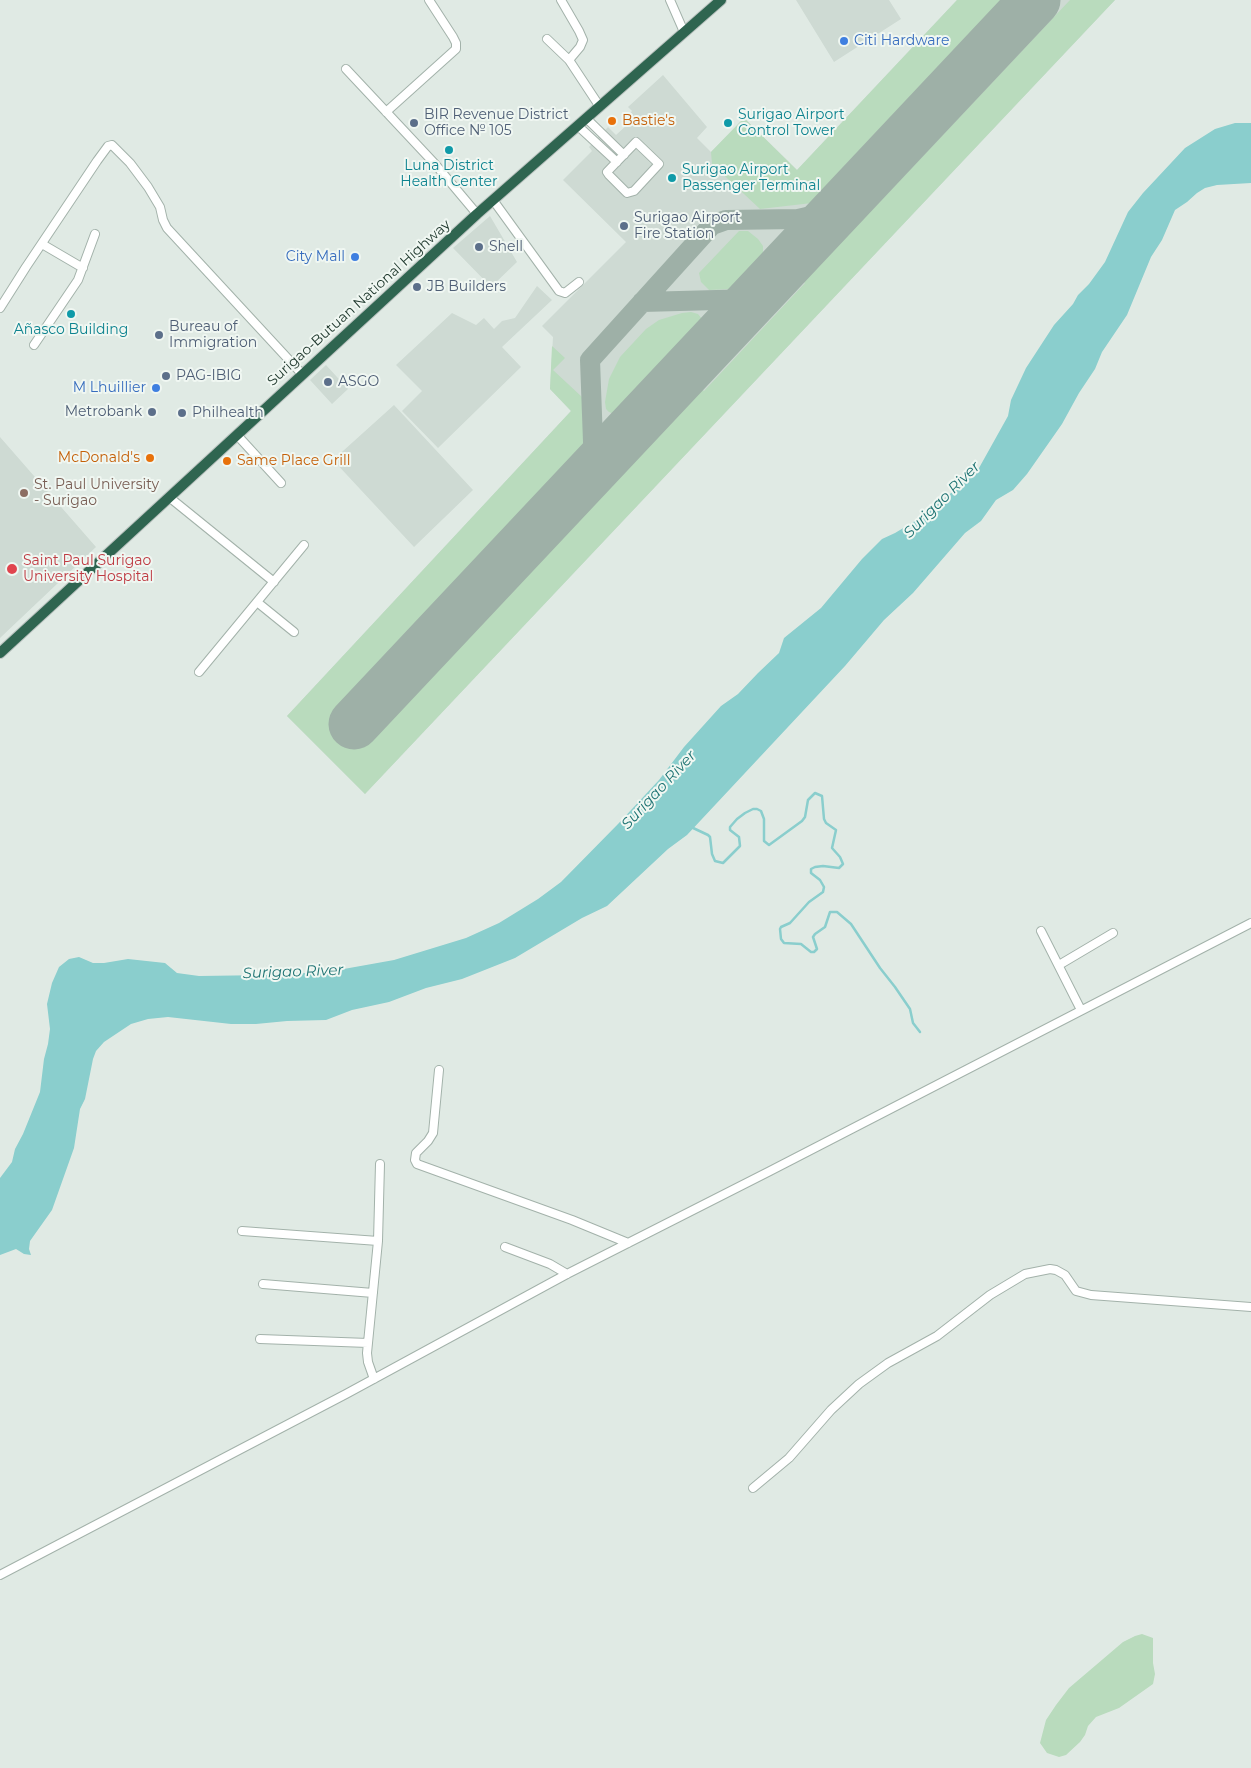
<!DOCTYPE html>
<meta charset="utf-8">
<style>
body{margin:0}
canvas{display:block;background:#e0eae4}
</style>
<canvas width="1251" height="1768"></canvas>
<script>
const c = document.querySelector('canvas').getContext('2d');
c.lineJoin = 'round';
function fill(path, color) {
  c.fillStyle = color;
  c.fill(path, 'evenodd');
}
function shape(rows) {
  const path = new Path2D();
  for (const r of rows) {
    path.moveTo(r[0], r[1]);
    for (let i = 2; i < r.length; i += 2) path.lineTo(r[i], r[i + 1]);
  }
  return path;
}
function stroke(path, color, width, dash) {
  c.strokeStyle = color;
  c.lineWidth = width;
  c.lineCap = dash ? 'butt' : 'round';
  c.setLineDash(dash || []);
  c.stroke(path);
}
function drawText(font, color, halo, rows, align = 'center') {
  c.font = font + ' Montserrat,sans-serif';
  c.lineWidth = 4;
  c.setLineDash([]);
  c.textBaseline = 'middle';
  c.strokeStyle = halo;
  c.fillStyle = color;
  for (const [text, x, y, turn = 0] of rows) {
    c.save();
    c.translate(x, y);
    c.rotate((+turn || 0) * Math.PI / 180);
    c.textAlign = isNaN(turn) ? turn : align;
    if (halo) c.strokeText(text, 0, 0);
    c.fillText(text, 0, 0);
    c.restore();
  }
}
fill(shape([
 [796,0,889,0,901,19,834,62],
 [957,0,1115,0,365,794,287,716,571,411,550,389,553,337,542,326,626,242,563,180,592,151,589,147,608,127,616,135,628,124,624,119,632,111,628,107,663,75,707,127,697,138,711,152,744,118,797,170],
 [490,216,517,262,491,287,453,248],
 [537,286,552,300,502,347,521,367,438,448,402,411,422,391,396,365,452,313,476,325,484,318,494,329,502,321,515,318],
 [326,365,348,389,332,404,310,380],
 [394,405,473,490,414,547,333,460],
 [0,437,96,547,0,638]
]), '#cedad3');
fill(shape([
 [957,0,1001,0,834,177,840,182,830,192,825,188,812,203,760,209,712,164,711,152,744,118,797,170],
 [1070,0,1115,0,365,794,287,716,571,411,550,389,552,346,565,358,553,370,582,397,584,453,340,711,369,738,699,387,704,391,805,283,799,277,866,205,872,210],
 [739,231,748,231,758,239,763,246,763,254,730,289,709,290,701,282,699,273],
 [691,312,698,314,702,319,667,356,671,360,621,413,616,415,609,412,606,409,605,402,609,379,620,357,646,329,659,320,682,313],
 [1142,1634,1153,1638,1153,1663,1155,1674,1153,1684,1119,1708,1096,1717,1088,1726,1085,1735,1080,1742,1066,1755,1059,1757,1047,1753,1040,1743,1046,1720,1056,1705,1069,1688,1123,1642,1135,1636]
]), '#b9dbbd');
fill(shape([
 [1235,123,1251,123,1251,183,1217,185,1205,188,1197,193,1187,202,1175,210,1162,240,1151,257,1127,315,1102,352,1095,369,1079,393,1062,424,1027,474,1013,490,996,500,981,521,965,533,913,593,884,620,845,666,687,835,668,849,607,906,582,918,515,958,462,979,426,988,389,1002,352,1010,326,1020,287,1021,256,1024,231,1024,168,1017,148,1019,131,1024,104,1042,96,1051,93,1059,85,1099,80,1109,74,1148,52,1210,30,1241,29,1249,31,1255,24,1254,16,1249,0,1255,0,1178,12,1162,15,1149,23,1134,40,1092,44,1059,48,1044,50,1029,47,1004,52,983,59,967,69,959,79,957,93,963,104,963,128,959,165,963,177,973,199,976,268,975,327,972,394,960,466,938,499,923,538,899,561,882,618,824,659,780,684,747,721,706,738,694,758,673,779,653,784,638,821,608,862,559,882,539,895,533,920,518,956,489,979,468,1008,416,1011,400,1026,368,1054,325,1073,304,1078,295,1089,284,1105,262,1128,212,1143,193,1185,148,1215,129]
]), '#8acecd');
stroke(shape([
 [691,827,708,835,710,837,712,854,715,861,723,863,740,846,739,837,730,830,730,827,737,819,745,813,753,809,757,809,761,811,764,819,764,841,769,845,802,821,805,817,808,800,815,793,822,796,824,819,826,823,836,830,832,848,840,857,843,864,839,868,823,866,815,867,811,869,811,873,820,880,824,887,823,892,809,902,790,923,781,927,780,929,781,939,784,943,801,944,811,952,814,952,817,949,813,937,815,934,825,927,830,912,837,912,851,924,880,968,895,987,910,1009,913,1023,920,1032]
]), '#8acecd', 2.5);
stroke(shape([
 [642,302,754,299],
 [594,469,590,360,712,225,726,220,798,219,824,213,842,206]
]), '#9eb0a7', 20);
stroke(shape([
 [354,724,1035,0]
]), '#9eb0a7', 51);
const minor = shape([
 [561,0,579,31,583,40,580,47,569,60],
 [670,0,684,32],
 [547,39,569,60,600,107],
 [346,69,435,164,477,214],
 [386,112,456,49,456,43,453,37,429,0],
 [586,118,624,155],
 [578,126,617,162],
 [636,142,659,164,634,191,627,193,609,175,607,172,636,142],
 [493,200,559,291,565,293,579,282],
 [42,244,83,268],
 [0,308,26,267,97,161,108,146,112,145,130,163,148,187,160,207,163,220,167,228,302,374],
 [34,345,78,280,95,234],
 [237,435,281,483],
 [169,497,274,582],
 [257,602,294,632],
 [199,672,304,545],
 [1041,931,1081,1010],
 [1059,965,1113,933],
 [439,1070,433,1133,428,1141,416,1153,415,1160,417,1164,572,1220,628,1243],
 [242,1231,378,1241],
 [505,1247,550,1264,567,1274],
 [263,1284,373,1293],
 [260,1339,368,1343],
 [374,1379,368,1362,367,1353,378,1241,380,1164],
 [753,1488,789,1458,831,1410,859,1384,888,1363,937,1336,990,1295,1025,1274,1050,1269,1056,1270,1065,1275,1076,1291,1091,1295,1251,1307],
 [0,1575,346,1394,567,1274,770,1171,1251,923]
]);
const highway = shape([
 [0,653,477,214,721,0]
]);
stroke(minor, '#a3b2aa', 10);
stroke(highway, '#bcc4c1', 12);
stroke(minor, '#fff', 8);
stroke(highway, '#2f6550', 10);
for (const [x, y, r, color] of [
 [844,41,5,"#3f7fe0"],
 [612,121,5,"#e8710a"],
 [414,123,5,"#5c6f8a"],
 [728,123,5,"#0f9aa8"],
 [449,150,5,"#0f9aa8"],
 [672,178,5,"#0f9aa8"],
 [624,226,5,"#5c6f8a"],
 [479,247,5,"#5c6f8a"],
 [355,257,5,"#3f7fe0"],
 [417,287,5,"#5c6f8a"],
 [71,314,5,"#0f9aa8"],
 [159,335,5,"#5c6f8a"],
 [166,376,5,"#5c6f8a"],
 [328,382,5,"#5c6f8a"],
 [156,388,5,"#3f7fe0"],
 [152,412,5,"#5c6f8a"],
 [182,413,5,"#5c6f8a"],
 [150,458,5,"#e8710a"],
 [227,461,5,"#e8710a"],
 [24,493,5,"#8d6e63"],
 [12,569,6,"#e0444e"]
]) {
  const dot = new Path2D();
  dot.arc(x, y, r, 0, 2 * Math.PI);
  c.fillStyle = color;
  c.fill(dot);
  stroke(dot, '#f0f7f2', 2);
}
drawText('14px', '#366cbe', '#f0f7f2', [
 ["Citi Hardware",854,41,"left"],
 ["City Mall",345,257],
 ["M Lhuillier",146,388]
], 'right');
drawText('14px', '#4e5e75', '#f0f7f2', [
 ["BIR Revenue District",424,115],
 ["Office № 105",424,131],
 ["Surigao Airport",634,218],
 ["Fire Station",634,234],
 ["Shell",489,247],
 ["JB Builders",427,287],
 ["Bureau of",169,327],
 ["Immigration",169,343],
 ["PAG-IBIG",176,376],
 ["ASGO",338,382],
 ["Metrobank",142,412,"right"],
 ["Philhealth",192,413]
], 'left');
drawText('14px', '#0d838f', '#f0f7f2', [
 ["Surigao Airport",738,115],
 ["Control Tower",738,131],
 ["Luna District",449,166,"center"],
 ["Health Center",449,182,"center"],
 ["Surigao Airport",682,170],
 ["Passenger Terminal",682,186],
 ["Añasco Building",71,330,"center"]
], 'left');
drawText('14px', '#c56008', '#f0f7f2', [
 ["Bastie's",622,121],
 ["McDonald's",140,458,"right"],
 ["Same Place Grill",237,461]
], 'left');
drawText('14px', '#213a2f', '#f0f7f2', [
 ["Surigao-Butuan National Highway",359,303,-42]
]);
drawText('14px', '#785e54', '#f0f7f2', [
 ["St. Paul University",34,485],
 ["- Surigao",34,501]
], 'left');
drawText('14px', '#be3a42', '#f0f7f2', [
 ["Saint Paul Surigao",23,561],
 ["University Hospital",23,577]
], 'left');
drawText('italic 15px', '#1e7373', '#f0f7f2', [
 ["Surigao River",942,500,-45],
 ["Surigao River",659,790,-47],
 ["Surigao River",293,972,-2]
]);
</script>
